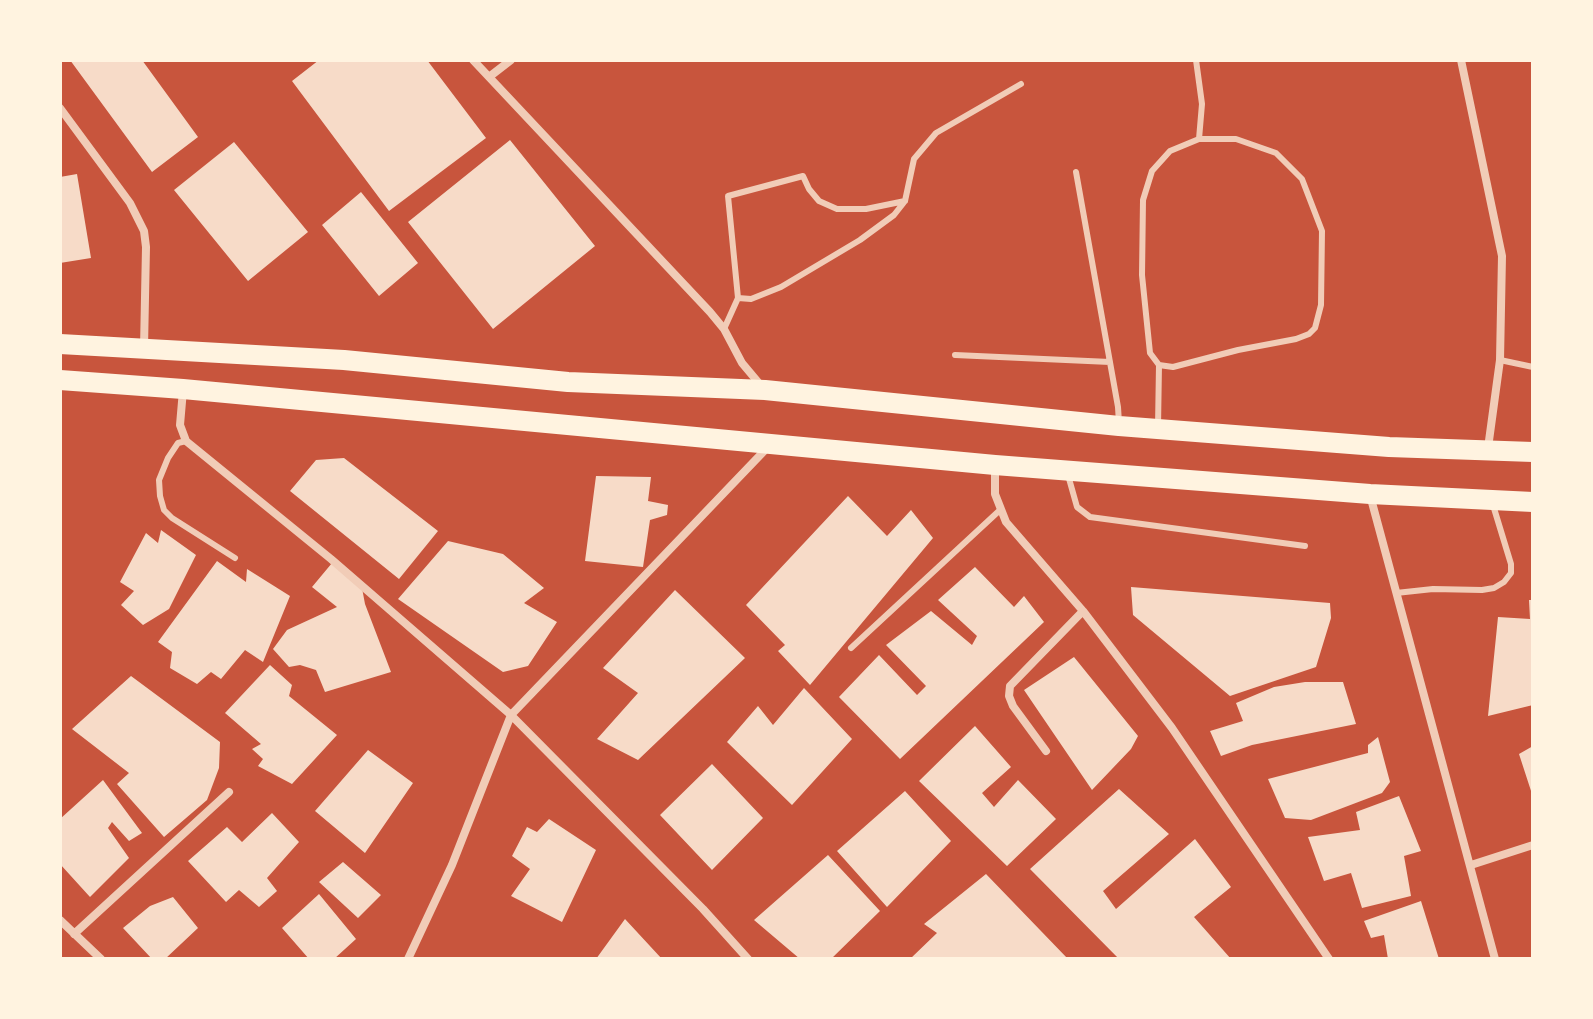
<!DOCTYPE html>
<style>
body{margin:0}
#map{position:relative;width:1593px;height:1019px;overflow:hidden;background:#c8553d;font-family:Commissioner,sans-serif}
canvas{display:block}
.frame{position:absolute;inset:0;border:62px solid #fff3e0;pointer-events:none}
</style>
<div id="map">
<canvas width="1593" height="1019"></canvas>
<div class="frame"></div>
</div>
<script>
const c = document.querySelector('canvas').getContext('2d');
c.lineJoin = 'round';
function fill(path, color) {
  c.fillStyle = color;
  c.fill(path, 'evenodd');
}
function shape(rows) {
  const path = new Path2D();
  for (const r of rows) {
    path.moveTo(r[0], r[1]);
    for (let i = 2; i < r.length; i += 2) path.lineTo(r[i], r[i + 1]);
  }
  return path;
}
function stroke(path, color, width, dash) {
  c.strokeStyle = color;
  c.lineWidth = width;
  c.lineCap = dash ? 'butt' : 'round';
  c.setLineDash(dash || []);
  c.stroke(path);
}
fill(shape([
 [70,60,142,60,198,137,152,172],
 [319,60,427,60,486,138,389,211,292,81],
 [510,140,595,246,493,329,408,222],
 [234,142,308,232,248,281,174,190],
 [77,174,91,258,60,263,60,177],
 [361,192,418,263,379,296,322,225],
 [344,458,438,531,399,579,290,491,316,460],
 [596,476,651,477,648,501,668,505,667,515,650,520,643,567,585,561],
 [848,496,887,536,911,510,933,538,810,685,778,651,785,645,746,605],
 [161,530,196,555,169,609,143,625,121,605,134,591,120,582,146,533,158,543],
 [448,541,503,554,544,588,524,603,557,622,528,666,503,672,398,599],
 [217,561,246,582,247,569,290,596,263,662,245,650,221,679,211,672,197,684,170,668,172,652,158,642],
 [332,563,362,588,365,604,391,672,325,692,316,670,300,665,289,667,273,649,287,630,337,607,312,587],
 [975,567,1014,607,1024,596,1044,622,900,759,839,697,879,655,917,695,926,686,886,645,931,611,972,645,977,636,938,600],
 [1131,587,1330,603,1331,618,1316,667,1230,696,1133,615],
 [675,590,745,658,638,760,597,739,638,693,603,668],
 [1529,600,1533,600,1533,705,1488,716,1498,617,1530,619],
 [1074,657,1138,736,1131,749,1092,790,1024,690],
 [270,665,292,685,289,696,337,735,292,784,258,766,263,759,252,749,261,744,225,713],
 [131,676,220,742,219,768,207,800,164,837,117,784,129,773,72,729],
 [1305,682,1343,682,1356,724,1252,745,1221,756,1210,731,1243,721,1236,703,1274,687],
 [804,688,852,739,792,805,727,742,758,706,773,725],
 [975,726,1011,767,982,793,994,807,1018,780,1056,819,1007,866,919,781],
 [1378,737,1390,782,1382,793,1311,820,1285,818,1268,779,1368,753,1368,745],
 [1533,746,1533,794,1532,794,1519,754],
 [368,750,413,783,365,853,315,811],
 [712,764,763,818,712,870,660,815],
 [103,780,142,833,129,841,112,822,108,828,129,858,90,897,60,864,60,819],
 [1119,789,1169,834,1103,891,1116,909,1195,839,1231,887,1194,917,1231,959,1119,959,1030,869],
 [905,791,951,841,887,907,837,851],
 [1399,796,1421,851,1404,856,1411,896,1362,908,1351,873,1324,881,1308,837,1360,830,1356,812],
 [272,813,299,842,267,878,277,891,259,907,239,890,226,902,188,861,227,827,242,842],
 [549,819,596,850,562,922,511,896,530,869,512,856,527,827,537,832],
 [828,855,880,911,831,959,800,959,754,920],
 [343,862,381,895,358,918,319,882],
 [986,874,1068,959,910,959,937,933,924,924],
 [319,894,356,939,334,959,309,959,282,928],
 [173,897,198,928,165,959,152,959,123,928,150,906],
 [1421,901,1439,959,1388,959,1384,935,1371,938,1364,921],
 [625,919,662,959,596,959]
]), '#f7dbc8');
stroke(shape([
 [1196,60,1202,104,1199,139],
 [1076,172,1118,407,1119,423],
 [738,298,751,299,781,287,860,240,894,215,905,201,914,159,936,133,1021,84],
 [724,329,738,298,728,196,803,176,809,189,819,201,837,209,866,209,905,201],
 [955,355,1110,362],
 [1500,360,1533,367],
 [1158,427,1159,365,1150,353,1142,275,1143,200,1152,171,1170,151,1199,139,1236,139,1276,153,1302,179,1322,231,1321,305,1315,328,1309,334,1296,339,1238,350,1173,367,1159,365],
 [186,441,178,443,168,458,159,480,160,496,164,510,172,518,235,558],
 [1068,475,1077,507,1090,517,1305,546],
 [1396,593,1433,589,1482,590,1494,588,1504,582,1511,573,1511,564,1493,505],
 [851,648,1000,510]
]), '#f1ccb7', 6);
stroke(shape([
 [473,60,710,312,724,329,742,363,763,388],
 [1461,60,1502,256,1500,360,1488,448],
 [489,77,511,60],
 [60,108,130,203,144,231,146,247,144,348],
 [183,390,180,425,186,441,331,559,511,715,703,909,748,959],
 [995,466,995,494,1006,522,1083,611,1172,728,1329,959],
 [1370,495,1495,959],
 [1046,751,1013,706,1009,696,1010,686,1083,611],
 [1471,865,1533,845],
 [60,920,101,959],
 [74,934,229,792],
 [408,959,452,865,511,715,767,448]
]), '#f1ccb7', 8);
stroke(shape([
 [60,344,344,360,568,382,765,390,1119,426,1389,447,1533,452],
 [60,380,183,389,995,465,1370,494,1533,502]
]), '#fff3e0', 20);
</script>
